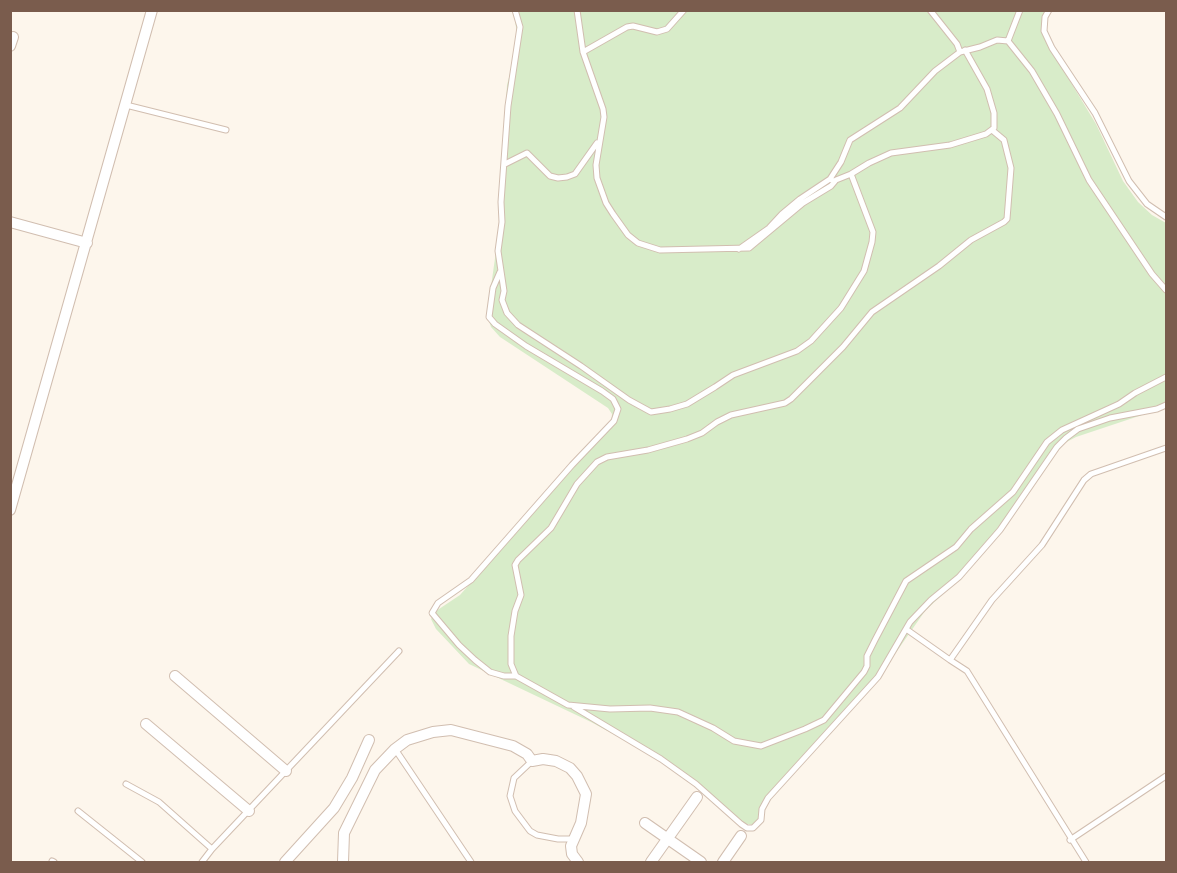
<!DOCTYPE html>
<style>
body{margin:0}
#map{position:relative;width:1177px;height:873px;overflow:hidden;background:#fdf6ec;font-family:"PT Sans Narrow",sans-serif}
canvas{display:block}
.frame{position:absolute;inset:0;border:12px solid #7a5c4d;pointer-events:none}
</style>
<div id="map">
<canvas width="1177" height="873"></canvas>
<div class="frame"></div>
</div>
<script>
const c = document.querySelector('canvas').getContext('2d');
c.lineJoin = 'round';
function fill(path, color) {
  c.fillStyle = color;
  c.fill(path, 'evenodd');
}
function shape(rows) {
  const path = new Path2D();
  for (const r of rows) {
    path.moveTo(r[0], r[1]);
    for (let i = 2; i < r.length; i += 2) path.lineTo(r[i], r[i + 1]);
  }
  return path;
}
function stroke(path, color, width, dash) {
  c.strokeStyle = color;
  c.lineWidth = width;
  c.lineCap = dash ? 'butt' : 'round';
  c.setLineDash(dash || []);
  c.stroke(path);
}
fill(shape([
 [514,11,1045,11,1042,27,1047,43,1096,124,1123,181,1138,202,1152,215,1166,223,1166,407,1076,437,1061,445,1013,516,946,591,925,611,883,671,770,796,761,819,753,825,743,823,723,805,674,767,591,722,469,664,436,629,431,619,436,611,460,595,611,424,612,414,608,408,500,337,491,327,487,315,499,230,507,85,518,44]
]), '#d8ecc9');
const service = shape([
 [515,10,520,27,508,106,501,202,502,222,498,251,504,291,502,300,507,313,518,325,581,366,629,400,651,412,670,409,687,404,715,387,733,375,797,351,811,341,841,308,864,271,872,242,873,232,851,174,836,180,831,186,803,203,749,248,660,250,638,243,628,235,613,214,606,203,597,178,596,165,604,117,603,109,583,52,577,10],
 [930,10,957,44,960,52],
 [1049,10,1045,17,1044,31,1052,48,1095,113,1129,181,1147,204,1166,217],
 [1008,41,1020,10],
 [583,52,627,27,633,26,657,32,667,29,684,10],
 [126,105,226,130],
 [992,130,1004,140,1011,168,1007,219,1004,222,971,240,939,266,872,312,843,347,791,399,785,403,731,415,717,422,702,433,687,439,648,450,607,457,597,462,577,484,551,528,518,560,515,565,521,595,515,611,511,636,511,664,516,676,568,705,610,709,650,708,678,712,713,728,734,741,761,746,805,729,824,720,864,672,867,666,867,656,875,640,906,581,956,547,971,529,1013,492,1047,442,1062,430,1119,404,1135,393,1166,377],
 [505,164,527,153,550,176,558,178,567,177,575,174,597,143],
 [851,174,869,163,891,153,950,145,986,134,994,128,994,113,987,89,965,50],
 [830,179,841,162,850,140,900,108,935,71,960,52,980,47,997,40,1008,41,1032,71,1057,114,1089,180,1152,274,1166,290],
 [739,249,769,228,782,214,800,199,830,179,832,180],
 [500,272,493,288,489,317,495,324,526,346,602,391,613,399,618,409,614,421,572,465,471,580,438,603,432,613,459,645,475,660,490,672,504,676,516,676],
 [906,629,950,660],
 [574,707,661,759,696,784,741,824,747,828,753,828,761,820,762,809,768,798,878,677,910,622,931,600,959,577,1000,530,1057,447,1066,438,1078,429,1110,418,1157,409,1166,405],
 [395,749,471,862],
 [532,761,514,778,510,796,515,811,530,831,537,835,558,839,573,839],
 [126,784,159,802,212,849],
 [78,811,142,862],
 [1070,840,1166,776],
 [52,861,54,862],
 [202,862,212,849,399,651],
 [1086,862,967,671,950,660,992,600,1042,545,1084,480,1091,474,1166,448]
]);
const minor = shape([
 [10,46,13,37],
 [10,222,87,243],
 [10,510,152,10],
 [175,676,286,771],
 [146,724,249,811],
 [645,823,701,862],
 [285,862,334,808,352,778,369,740],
 [343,862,344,833,375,770,395,749,407,740,433,732,451,730,513,746,527,754,532,761,543,759,556,761,570,768,577,776,586,794,581,823,571,846,572,854,578,862],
 [651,862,697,797],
 [723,862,741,836]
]);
stroke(service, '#d1beb0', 7);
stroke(minor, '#d1beb0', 12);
stroke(service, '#fff', 5);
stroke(minor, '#fff', 10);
</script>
